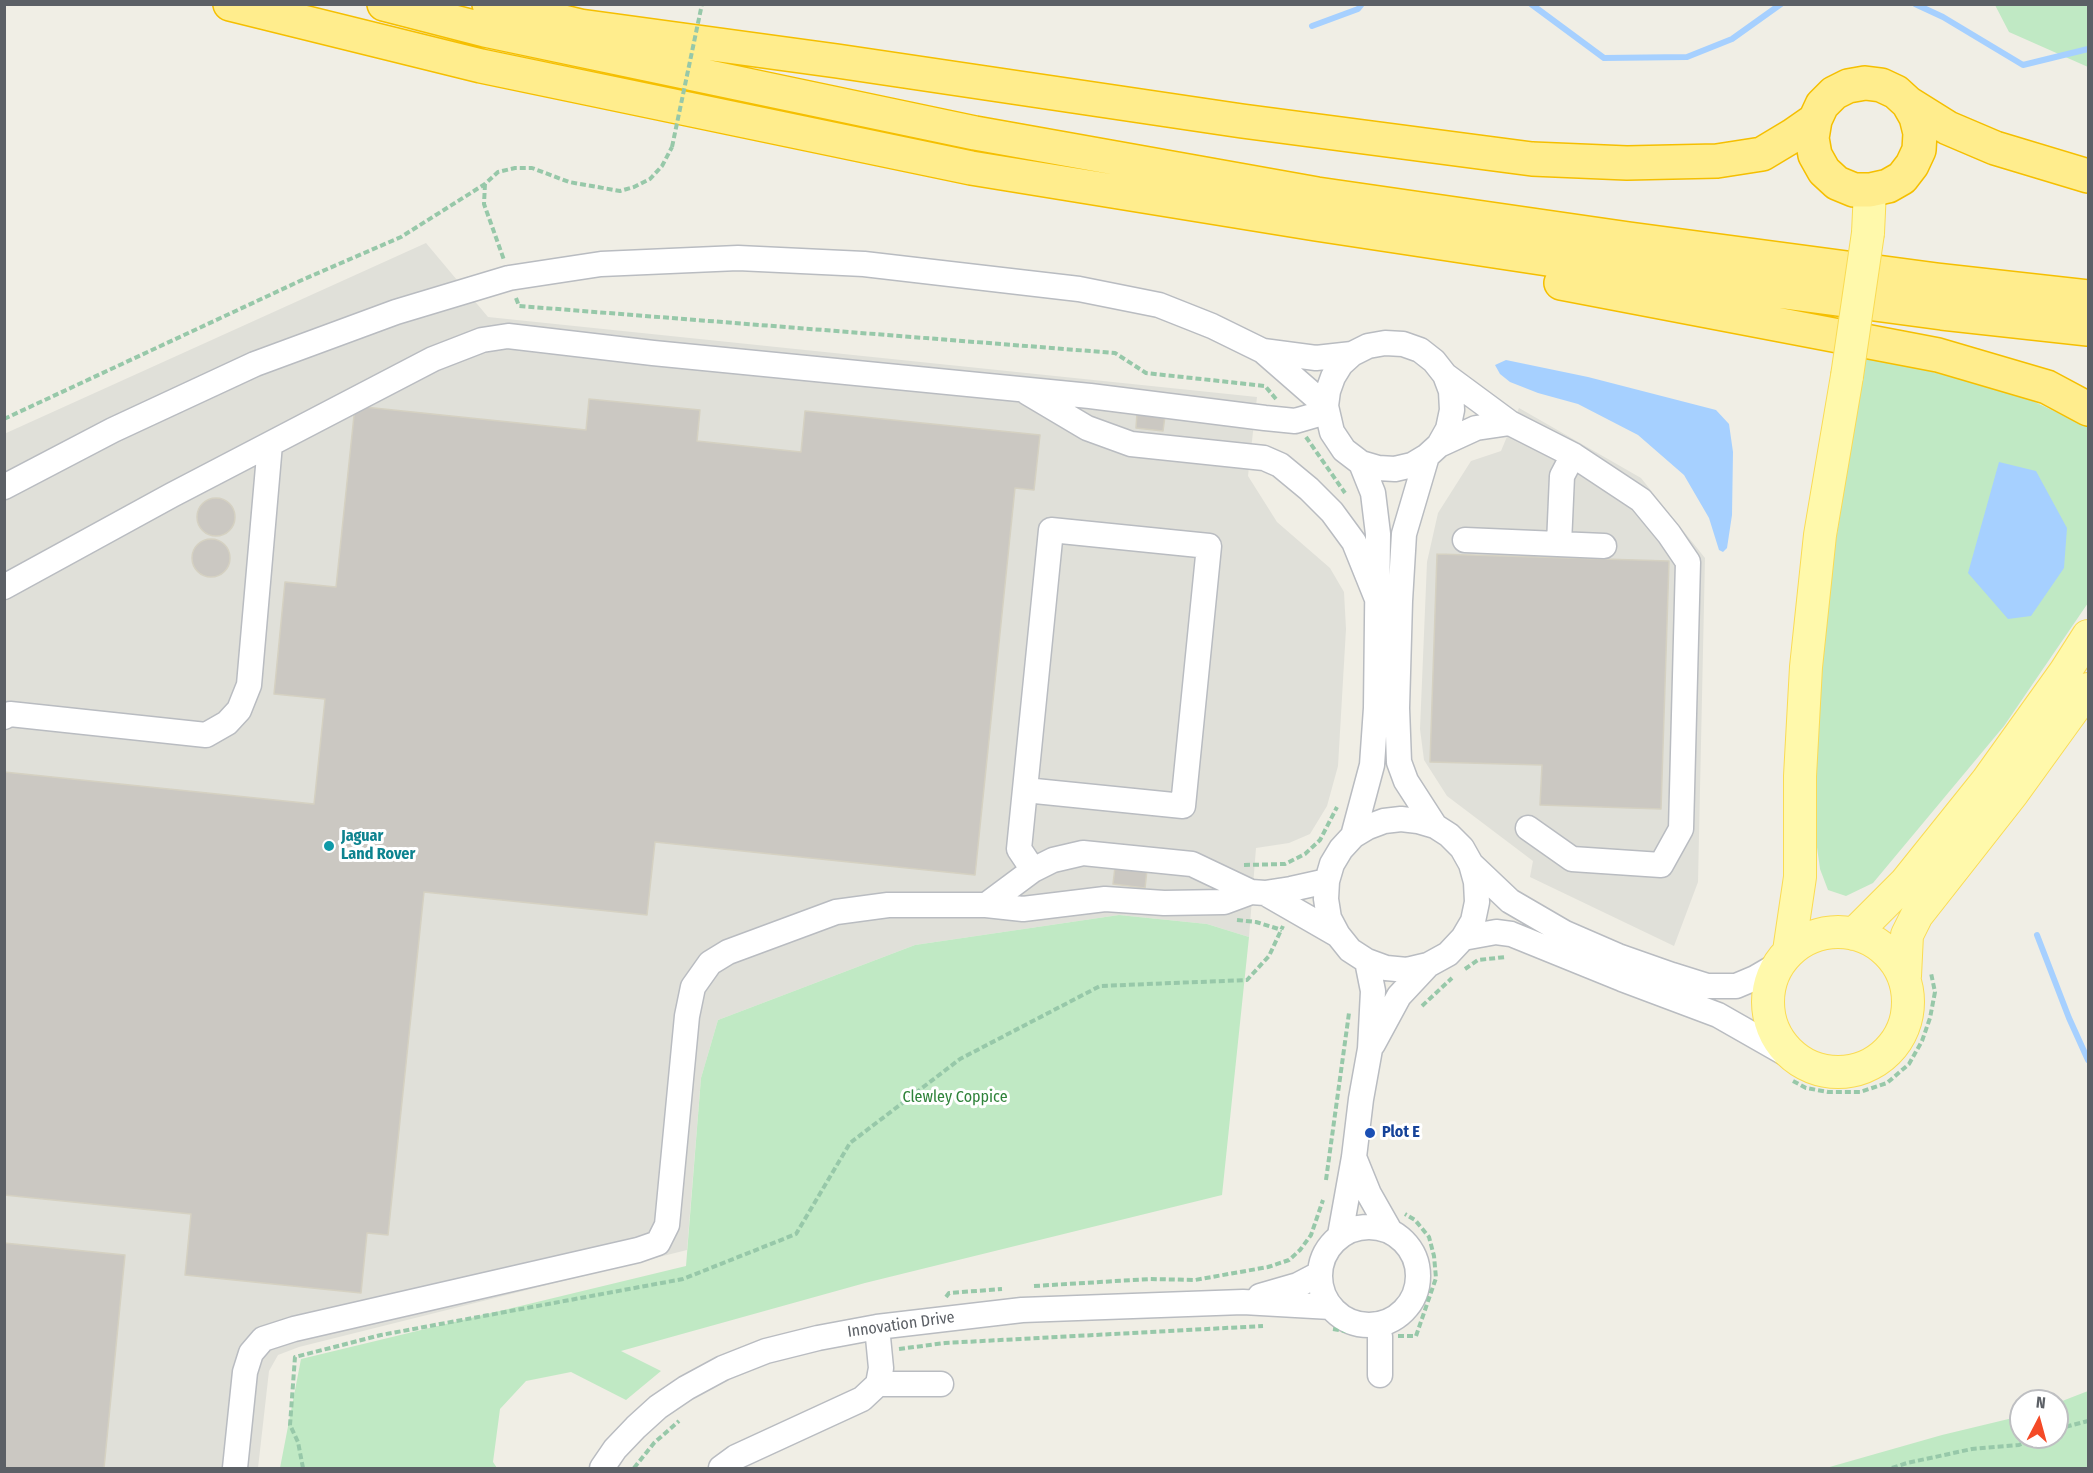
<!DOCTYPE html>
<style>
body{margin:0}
#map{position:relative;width:2093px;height:1473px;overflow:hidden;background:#f0eee5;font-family:"Fira Sans Condensed",sans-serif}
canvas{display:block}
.frame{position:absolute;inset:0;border:6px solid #5c6066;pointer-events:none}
.north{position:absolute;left:2009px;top:1389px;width:60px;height:60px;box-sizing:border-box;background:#fff;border:2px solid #bebfc2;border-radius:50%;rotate:6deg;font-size:16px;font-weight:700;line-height:24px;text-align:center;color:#5c6066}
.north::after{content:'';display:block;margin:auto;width:21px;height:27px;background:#f44a27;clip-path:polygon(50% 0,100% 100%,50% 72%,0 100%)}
</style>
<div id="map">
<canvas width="2093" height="1473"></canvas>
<div class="frame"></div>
<div class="north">N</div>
</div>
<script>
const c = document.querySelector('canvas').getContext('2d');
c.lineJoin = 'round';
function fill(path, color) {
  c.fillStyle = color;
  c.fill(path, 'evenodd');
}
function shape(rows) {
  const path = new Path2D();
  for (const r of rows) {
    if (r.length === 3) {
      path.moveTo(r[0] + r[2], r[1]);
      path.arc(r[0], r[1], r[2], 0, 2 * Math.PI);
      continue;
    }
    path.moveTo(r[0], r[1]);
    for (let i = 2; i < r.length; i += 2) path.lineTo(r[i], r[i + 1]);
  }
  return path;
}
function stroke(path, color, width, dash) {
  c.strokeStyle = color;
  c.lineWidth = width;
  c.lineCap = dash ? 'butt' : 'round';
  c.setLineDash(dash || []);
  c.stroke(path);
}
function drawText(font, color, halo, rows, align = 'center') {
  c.font = font + ' "Fira Sans Condensed",sans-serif';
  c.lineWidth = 6;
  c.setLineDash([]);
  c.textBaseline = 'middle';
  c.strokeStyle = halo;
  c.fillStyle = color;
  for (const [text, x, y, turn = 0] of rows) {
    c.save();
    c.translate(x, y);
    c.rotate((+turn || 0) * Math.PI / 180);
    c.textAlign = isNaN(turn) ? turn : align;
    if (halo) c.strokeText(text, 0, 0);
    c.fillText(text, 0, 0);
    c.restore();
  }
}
fill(shape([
 [426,243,488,317,1257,397,1248,476,1277,522,1330,568,1344,592,1346,629,1338,766,1327,806,1310,834,1289,843,1256,848,1249,937,1207,924,1119,915,915,945,718,1020,701,1078,687,1250,299,1347,278,1355,269,1371,258,1468,5,1468,4,434],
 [1519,408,1641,478,1705,558,1698,882,1674,946,1530,877,1533,861,1447,796,1424,760,1420,729,1427,562,1438,513,1471,461,1501,451]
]), '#e0e0d9');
fill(shape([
 [1995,5,2088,5,2088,67,2009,32],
 [1866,355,1992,387,2035,402,2088,427,2088,603,2004,726,1873,883,1846,896,1828,890,1820,869,1815,833,1817,717,1835,546],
 [1119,915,1207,924,1249,937,1222,1195,865,1283,621,1351,661,1371,626,1400,571,1372,526,1381,500,1409,493,1462,497,1468,280,1468,301,1359,686,1266,701,1078,718,1020,915,945],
 [2088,1391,2088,1468,1826,1468,1942,1435,2021,1416,2021,1437,2057,1437,2057,1403]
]), '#c0e9c4');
fill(shape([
 [1506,360,1588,377,1716,410,1729,424,1733,452,1732,515,1727,548,1723,552,1719,550,1709,518,1684,475,1638,435,1578,404,1538,393,1510,382,1500,374,1495,365],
 [1999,462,2036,471,2067,528,2064,568,2031,616,2008,619,1968,573]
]), '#a6d0ff');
stroke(shape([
 [1531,4,1604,58,1687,57,1732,39,1781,4],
 [1915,4,1943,17,2023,65,2088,49],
 [1312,26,1358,9,1362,4],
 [2037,935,2069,1018,2088,1060]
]), '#a6d0ff', 6);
const building = shape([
 [589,399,700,410,697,441,801,452,805,411,1040,435,1034,490,1015,488,975,875,655,842,647,915,424,892,388,1235,367,1233,361,1293,185,1275,191,1214,4,1195,4,772,314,804,325,699,274,694,285,582,336,587,355,406,586,430,589,399],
 [1137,413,1165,416,1163,431,1136,428,1137,413],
 [216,517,19],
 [211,558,19],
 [1437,554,1669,561,1661,809,1540,805,1542,765,1430,762,1437,554],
 [1115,867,1147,870,1145,888,1113,884,1115,867],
 [4,1243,125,1255,104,1468,4,1468,4,1243]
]);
fill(building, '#cbc8c2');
stroke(building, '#d5d1c2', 1.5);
const minor = shape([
 [1263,351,1316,358,1352,354,1368,346,1385,343,1403,344,1420,350,1434,361,1445,375,1451,391,1452,410,1448,429,1439,445,1427,456,1412,465,1395,469,1378,468,1361,463,1344,450,1332,432,1326,406,1328,391,1333,377,1341,364,1352,354],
 [1445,375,1510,423,1573,455,1641,500,1669,534,1688,562,1681,829,1661,865,1572,859,1528,828],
 [1028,393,1087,428,1131,444,1264,458,1280,465,1309,489,1332,512,1354,542,1377,599],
 [1439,445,1476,428,1510,423],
 [1427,456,1404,534,1400,601,1397,708,1399,762,1406,781,1435,826],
 [4,487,113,430,255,364,396,312,509,278,601,264,738,258,864,264,1079,289,1159,305,1212,326,1263,351,1326,406],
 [1465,540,1604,546],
 [1559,544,1562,476,1573,455],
 [4,587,172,495,433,359,482,340,508,336,653,353,1090,396,1265,418,1295,421,1326,412],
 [4,717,10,714,206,735,227,723,239,710,249,685,270,444],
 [1025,790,1183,806,1209,546,1051,530,1019,849,1033,870],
 [1353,836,1372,765,1376,708,1378,534,1373,493,1361,463],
 [1471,864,1510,901,1565,933,1618,956,1672,975,1707,986,1736,986,1755,978,1779,964],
 [1265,893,1338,935],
 [986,905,1033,870,1053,860,1083,853,1192,864,1251,892,1265,893,1291,889,1327,881],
 [1463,938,1473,921,1477,902,1476,882,1471,864,1462,848,1449,835,1435,826,1418,821,1401,819,1384,821,1368,827,1353,836,1341,849,1332,864,1327,881,1326,899,1329,918,1338,935,1350,950,1367,961,1386,968,1407,970,1428,965,1448,954,1463,938,1496,932,1511,934,1622,979,1718,1015,1797,1060],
 [1373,1044,1399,996,1428,965],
 [1354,1157,1369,1194,1390,1231],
 [1369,1276,49],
 [1340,1235,1354,1157,1361,1099,1370,1049,1373,991,1367,961],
 [1260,1296,1298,1285,1319,1274],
 [1378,1324,1380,1337,1380,1375],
 [878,1384,941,1384],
 [235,1468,245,1372,251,1353,263,1339,294,1329,638,1250,658,1243,667,1225,687,1016,693,987,710,963,728,952,836,912,888,905,986,905,1023,909,1105,899,1164,903,1224,902,1251,892],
 [602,1468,615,1449,636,1427,658,1407,686,1388,723,1368,766,1351,818,1338,877,1327,1022,1310,1243,1302,1331,1307],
 [721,1468,736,1457,862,1399,878,1384,881,1368,877,1327]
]);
const major = shape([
 [1868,233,1870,190],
 [1838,1002,70],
 [1854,934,1906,882,1987,781,2065,672,2088,636],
 [1789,951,1800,877,1800,776,1806,667,1820,535,1847,376],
 [1905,976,1907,935,1917,915,2012,794,2088,689]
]);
const highway = shape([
 [230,4,481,66,971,168,1316,224,1620,270,1942,313,2088,329],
 [384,4,485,30,975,133,1317,194,1629,239,1937,280,2088,297],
 [489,4,580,26,837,61,1242,121,1532,159,1627,163,1717,161,1762,154,1792,136,1815,120],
 [1908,103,1916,117,1920,133,1919,150,1912,165,1902,178,1888,186,1870,190,1854,190,1837,183,1824,171,1815,155,1812,138,1815,120,1822,105,1834,93,1848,86,1865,83,1881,85,1896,92,1908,103,1948,128,1995,148,2088,176],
 [1561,283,1938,355,2047,387,2088,409]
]);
stroke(minor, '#b9bcc1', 27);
stroke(major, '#fadb53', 34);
stroke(highway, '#f5bf00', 36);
stroke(shape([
 [485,184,484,204,504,260],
 [516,298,519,306,1115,353,1146,373,1265,386,1276,399],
 [4,419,302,280,401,237,485,184,498,172,515,168,532,168,569,182,620,191,634,187,650,179,662,166,672,147],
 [1306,437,1345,493],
 [1244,865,1285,864,1305,854,1320,840,1337,807],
 [1237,920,1256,922,1282,930],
 [1465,969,1478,960,1506,957],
 [1422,1006,1452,978],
 [1793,1081,1806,1088,1828,1092,1860,1092,1887,1083,1909,1064,1922,1041,1930,1018,1935,992,1931,973],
 [1326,1180,1349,1013],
 [1034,1286,1150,1279,1195,1280,1268,1267,1289,1260,1300,1250,1311,1235,1323,1200],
 [946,1297,949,1293,1002,1289],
 [1333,1329,1358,1333],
 [1398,1336,1416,1336,1436,1278,1434,1256,1429,1237,1415,1220,1405,1214],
 [899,1349,945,1343,1263,1326],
 [2057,1429,2088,1421],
 [303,1468,298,1442,290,1425,295,1357,381,1335,683,1279,796,1234,850,1143,960,1059,1100,986,1247,980,1269,956,1283,926],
 [634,1468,654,1443,679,1421],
 [1892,1468,1907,1463,1972,1449,2019,1445,2037,1437]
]), '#97c8a9', 4, [6, 3]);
stroke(minor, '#fff', 24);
stroke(major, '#fff9ab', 32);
stroke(highway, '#ffed8d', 33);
const majorBridge = shape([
 [1847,376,1868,233]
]);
stroke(majorBridge, '#fadb53', 34, []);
stroke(shape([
 [672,147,702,4]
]), '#97c8a9', 4, [6, 3]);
stroke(majorBridge, '#fff9ab', 32);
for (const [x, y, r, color] of [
 [329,846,6,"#0f9aa8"],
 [1370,1133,6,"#1a4fb4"]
]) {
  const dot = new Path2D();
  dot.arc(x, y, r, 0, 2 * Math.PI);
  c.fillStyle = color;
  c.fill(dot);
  stroke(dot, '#fff', 2);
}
drawText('bold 16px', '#0d838f', '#fff', [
 ["Jaguar",341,837],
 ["Land Rover",341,855]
], 'left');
drawText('16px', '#2f833a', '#fff', [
 ["Clewley Coppice",955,1098]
]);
drawText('bold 16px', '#164399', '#fff', [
 ["Plot E",1382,1133]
], 'left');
drawText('16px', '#5c6066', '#fff', [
 ["Innovation Drive",901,1325,-8]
]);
</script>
